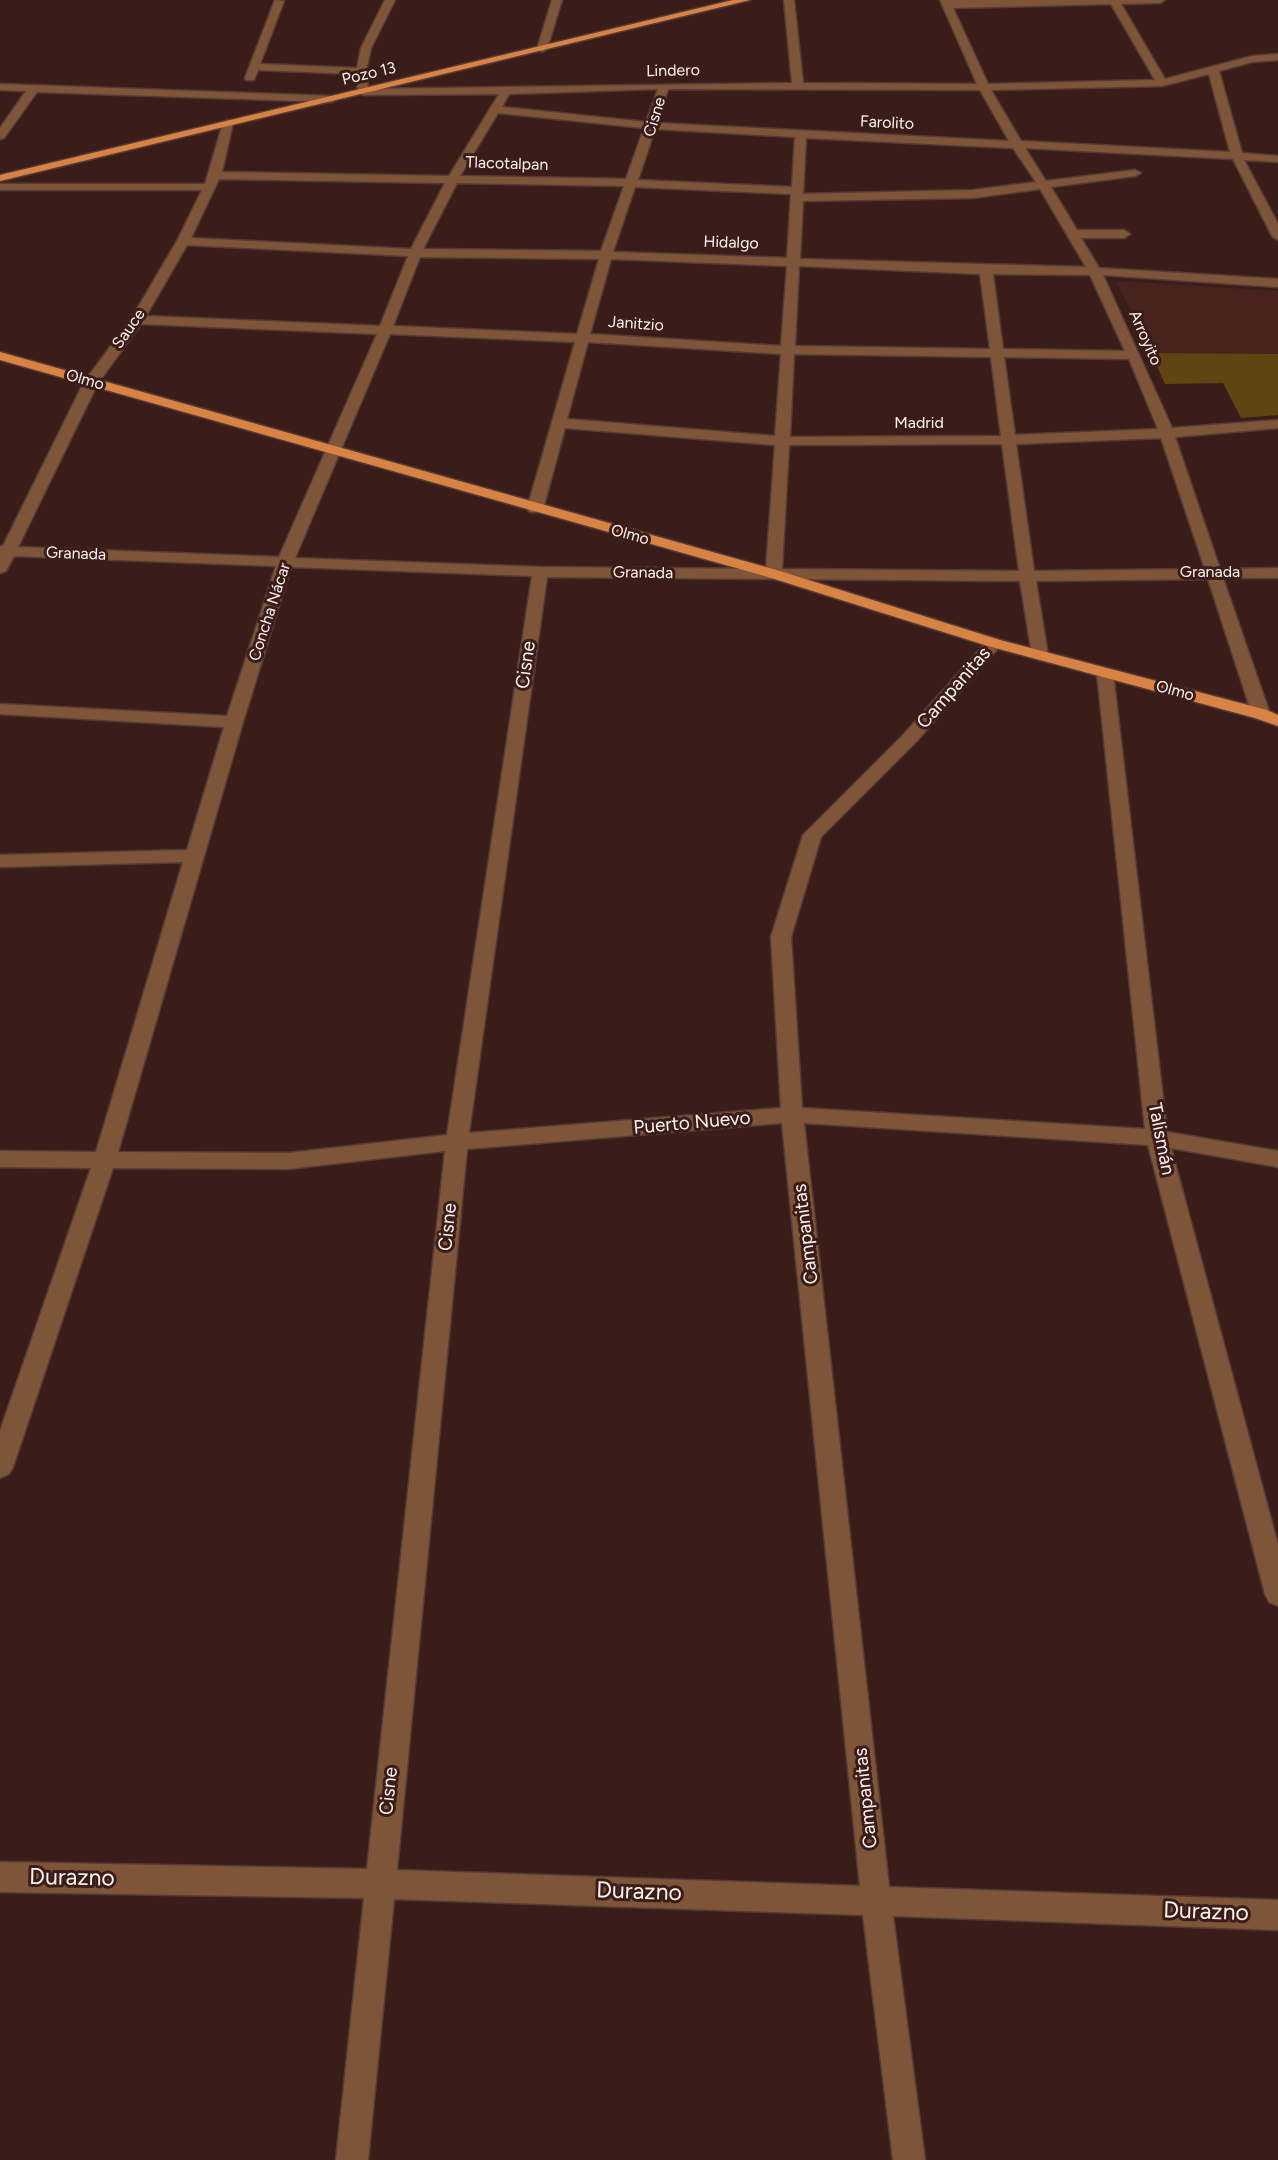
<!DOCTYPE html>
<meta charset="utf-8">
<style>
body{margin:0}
canvas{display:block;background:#3a1d18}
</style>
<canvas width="1278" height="2160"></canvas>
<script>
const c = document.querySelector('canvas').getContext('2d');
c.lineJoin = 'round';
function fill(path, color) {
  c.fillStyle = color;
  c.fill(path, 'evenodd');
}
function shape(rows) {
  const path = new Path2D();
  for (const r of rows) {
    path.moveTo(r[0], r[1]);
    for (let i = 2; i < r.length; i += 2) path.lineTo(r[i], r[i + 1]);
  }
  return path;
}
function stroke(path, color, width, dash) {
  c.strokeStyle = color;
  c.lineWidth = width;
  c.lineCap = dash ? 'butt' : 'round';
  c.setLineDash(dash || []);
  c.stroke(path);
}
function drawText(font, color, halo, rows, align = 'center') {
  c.font = font + ' Figtree,sans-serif';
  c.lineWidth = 6;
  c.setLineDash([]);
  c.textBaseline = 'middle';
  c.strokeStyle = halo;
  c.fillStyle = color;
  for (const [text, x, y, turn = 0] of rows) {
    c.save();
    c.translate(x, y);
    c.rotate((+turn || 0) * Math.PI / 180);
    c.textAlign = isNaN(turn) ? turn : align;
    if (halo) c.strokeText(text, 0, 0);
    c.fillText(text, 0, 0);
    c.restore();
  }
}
fill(shape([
 [1116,281,1278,291,1278,354,1151,353]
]), '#48231e');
fill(shape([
 [1151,353,1278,354,1278,415,1241,418,1223,383,1165,384]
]), '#604512');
const minor = shape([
 [275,0,284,1,260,64,357,68,361,48,385,0,395,0,371,48,366,71,368,89,792,83,784,0,794,0,803,83,977,84,940,0,1165,0,1160,3,1121,4,1165,79,1252,56,1278,54,1278,60,1252,62,1219,71,1242,153,1278,156,1278,162,1244,160,1278,224,1278,240,1272,236,1233,159,1025,148,1046,181,1135,170,1141,173,1135,176,1051,187,1077,230,1124,230,1130,234,1124,238,1081,238,1099,268,1278,279,1278,287,1103,275,1172,428,1278,420,1278,428,1175,437,1220,569,1278,568,1278,578,1223,578,1270,714,1267,718,1261,719,1252,714,1208,579,1036,581,1048,655,1040,660,1032,655,1020,581,547,577,469,1133,781,1108,771,937,803,835,904,734,988,640,994,638,1000,640,1002,643,1000,646,916,742,821,837,791,937,802,1108,1145,1129,1097,673,1105,668,1113,673,1167,1132,1278,1151,1278,1167,1171,1148,1278,1545,1278,1606,1269,1602,1265,1594,1148,1145,804,1123,889,1887,1278,1900,1278,1930,893,1916,925,2160,893,2160,863,1915,394,1899,368,2160,336,2160,364,1898,0,1892,0,1862,367,1869,445,1151,288,1169,113,1168,13,1467,9,1474,0,1478,0,1431,91,1168,0,1167,0,1151,96,1152,183,862,0,867,0,855,187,850,224,727,0,714,0,704,227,716,276,566,14,556,6,571,0,573,0,546,3,546,84,382,131,319,177,241,202,190,0,190,0,184,205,184,223,123,228,120,233,123,222,172,449,176,499,94,363,95,358,92,356,74,258,70,254,80,246,80,245,78,275,0],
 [1111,4,1155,80,988,84,953,8,1111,4],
 [1209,74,1230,152,1021,141,991,90,1162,86,1209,74],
 [658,89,646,122,502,107,509,94,658,89],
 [668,89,980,90,1009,141,657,123,668,89],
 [498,113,644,128,626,179,460,176,498,113],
 [655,129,795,137,792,187,638,180,655,129],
 [806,138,1013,148,1036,182,973,190,803,194,806,138],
 [219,179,445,183,411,249,191,238,219,179],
 [457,183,624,186,601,251,423,249,457,183],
 [635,187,791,194,787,258,613,252,635,187],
 [1040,189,1086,267,800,259,803,201,973,198,1040,189],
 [187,245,408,256,380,326,146,316,187,245],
 [420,257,599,259,577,334,393,326,420,257],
 [611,259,787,266,781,346,590,334,611,259],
 [799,266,980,274,990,349,795,346,799,266],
 [993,274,1090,275,1125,351,1003,349,993,274],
 [141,324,377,334,279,557,18,547,98,383,141,324],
 [390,334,575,342,527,509,530,512,540,512,543,509,565,428,775,445,766,569,540,567,295,558,390,334],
 [588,342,781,354,775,436,567,419,588,342],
 [794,354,991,357,1001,436,790,437,794,354],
 [1004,357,1129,359,1158,429,1015,435,1004,357],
 [1161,438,1205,569,1034,571,1016,444,1161,438],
 [1002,444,1019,571,782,569,789,445,1002,444],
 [291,567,532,576,447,1135,288,1153,118,1152,243,722,291,567],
 [782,1123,860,1886,397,1870,467,1149,782,1123],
 [552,0,562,0,547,49,542,52,537,49,552,0],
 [0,84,332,96,337,99,332,102,37,92,4,138,0,139,0,128,26,91,0,90,0,84]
]);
const major = shape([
 [733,0,750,0,0,181,0,175,733,0],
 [0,352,780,571,1000,640,1267,710,1278,715,1278,726,1255,718,988,646,768,577,0,360,0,352]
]);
stroke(minor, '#553b36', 3);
stroke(major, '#553b36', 3);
fill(minor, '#7f5539');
fill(major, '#d88243');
drawText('16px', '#fef2ef', '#3a1d18', [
 ["Lindero",673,71,-1],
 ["Pozo 13",369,74,-13],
 ["Cisne",655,117,-73],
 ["Farolito",887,123,3],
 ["Tlacotalpan",507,164,2],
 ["Hidalgo",731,243,2],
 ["Janitzio",636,324,4],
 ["Sauce",129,329,-55],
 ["Arroyito",1145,338,66],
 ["Olmo",85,380,16],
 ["Madrid",919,423],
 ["Olmo",630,535,15],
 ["Granada",76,554,2],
 ["Granada",1210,572],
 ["Granada",643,573,1],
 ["Concha Nácar",270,612,-72],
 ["Olmo",1175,691,15]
]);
drawText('19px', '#fef2ef', '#3a1d18', [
 ["Cisne",526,665,-82],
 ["Campanitas",954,688,-49],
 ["Puerto Nuevo",692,1123,-5],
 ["Talismán",1161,1139,79],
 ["Cisne",448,1227,-84],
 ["Campanitas",806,1234,-97],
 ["Cisne",389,1791,-84],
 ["Campanitas",866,1798,-96]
]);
drawText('23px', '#fef2ef', '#3a1d18', [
 ["Durazno",72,1878,1],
 ["Durazno",639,1892,2],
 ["Durazno",1206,1912,2]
]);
</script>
